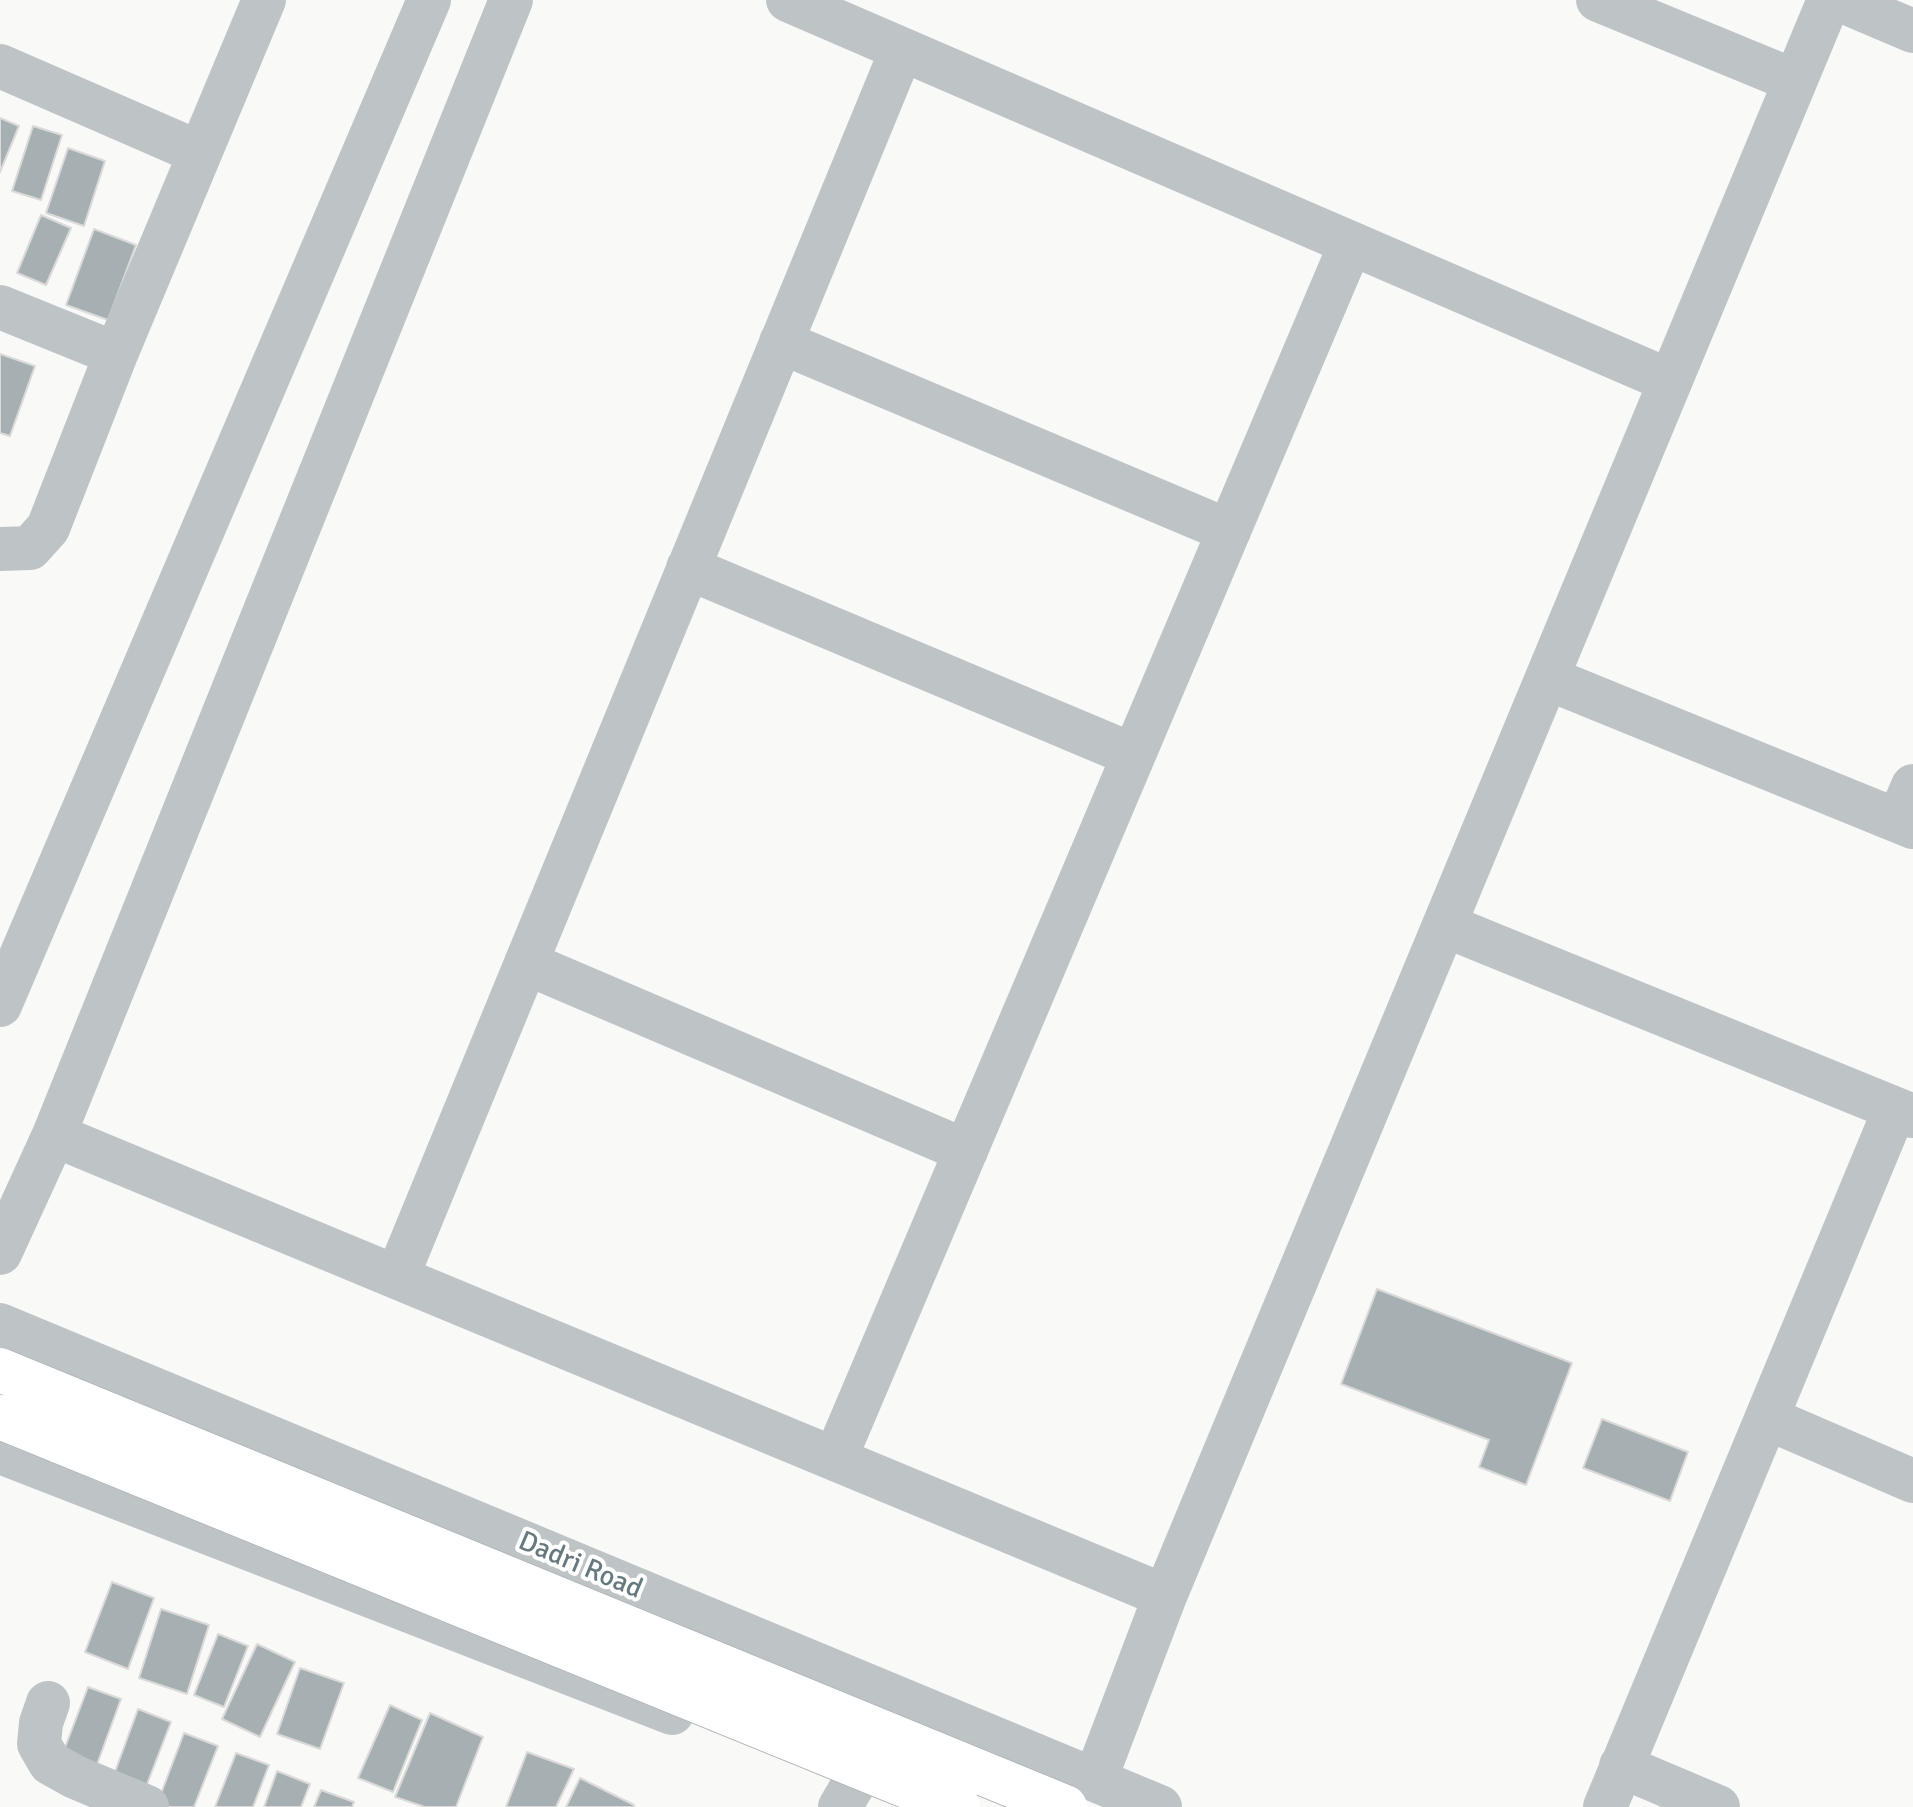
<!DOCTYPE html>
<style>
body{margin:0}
canvas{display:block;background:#f9f9f7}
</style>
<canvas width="1913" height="1807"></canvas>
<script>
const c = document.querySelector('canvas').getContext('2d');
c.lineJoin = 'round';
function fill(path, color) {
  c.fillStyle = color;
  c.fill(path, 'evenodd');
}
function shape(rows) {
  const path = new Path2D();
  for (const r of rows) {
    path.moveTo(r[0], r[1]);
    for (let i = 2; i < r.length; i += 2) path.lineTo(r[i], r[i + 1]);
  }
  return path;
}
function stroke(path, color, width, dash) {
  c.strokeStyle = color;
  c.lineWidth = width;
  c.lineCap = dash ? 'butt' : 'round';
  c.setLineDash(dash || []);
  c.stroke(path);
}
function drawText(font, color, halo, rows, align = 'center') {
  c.font = font + ' Signika,sans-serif';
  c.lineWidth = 8;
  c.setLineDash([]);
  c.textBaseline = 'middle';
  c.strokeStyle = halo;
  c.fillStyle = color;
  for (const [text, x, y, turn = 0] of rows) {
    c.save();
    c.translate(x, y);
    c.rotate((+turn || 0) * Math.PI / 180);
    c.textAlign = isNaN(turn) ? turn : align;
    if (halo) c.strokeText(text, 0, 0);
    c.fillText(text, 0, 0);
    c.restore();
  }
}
const building = shape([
 [0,118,19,126,0,172,0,118],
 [33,126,62,135,41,200,12,191,33,126],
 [68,148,105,161,84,226,46,213,68,148],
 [41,215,71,228,46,285,17,273,41,215],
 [94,229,136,245,108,320,66,305,94,229],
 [0,354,35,366,10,436,0,433,0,354],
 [1377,1289,1572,1363,1526,1485,1479,1467,1489,1440,1341,1384,1377,1289],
 [1602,1419,1688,1452,1670,1501,1583,1468,1602,1419],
 [112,1582,154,1598,128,1669,85,1652,112,1582],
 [161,1609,209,1625,187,1694,139,1678,161,1609],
 [218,1634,248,1646,224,1707,194,1695,218,1634],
 [257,1644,295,1662,260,1737,222,1719,257,1644],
 [300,1668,344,1683,320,1749,277,1734,300,1668],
 [88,1687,121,1699,95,1770,61,1758,88,1687],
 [390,1705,422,1720,393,1792,358,1778,390,1705],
 [138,1709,171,1722,144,1792,112,1780,138,1709],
 [430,1713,483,1737,456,1807,425,1807,395,1797,430,1713],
 [184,1733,218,1746,194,1807,165,1807,157,1804,184,1733],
 [527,1752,574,1769,556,1807,506,1807,527,1752],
 [236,1753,269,1765,253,1807,215,1807,236,1753],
 [277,1771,310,1784,301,1807,264,1807,277,1771],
 [580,1778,634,1805,633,1807,566,1807,580,1778],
 [321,1790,354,1802,352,1807,314,1807,321,1790]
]);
fill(building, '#a6b0b3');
stroke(building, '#dbdad9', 2);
stroke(shape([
 [788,0,1670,381],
 [1598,0,1795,81],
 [1840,0,1913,31],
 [0,66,200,153],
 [0,307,116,354],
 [781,342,1229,531],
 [0,549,30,548,48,528,116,354,264,0],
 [688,568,1133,755],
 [1547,678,1913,827],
 [1898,821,1913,786],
 [1444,925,1913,1116],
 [526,963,966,1151],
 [0,1005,429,0],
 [54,1135,1165,1596],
 [0,1253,54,1135,511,0],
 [397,1277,902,49],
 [0,1325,1160,1807],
 [1767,1418,1913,1481],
 [0,1452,672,1713],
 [835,1459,1351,243],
 [48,1703,41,1723,39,1744,50,1763,75,1777,147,1807],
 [1621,1766,1718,1807],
 [1095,1780,1165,1596,1829,0],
 [840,1807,853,1785],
 [1605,1807,1895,1109]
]), '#bec4c6', 44);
const majorBridge = shape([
 [0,1370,1065,1807],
 [0,1417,958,1807]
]);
stroke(majorBridge, '#b2b8bb', 46, []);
stroke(majorBridge, '#fff', 44);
drawText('28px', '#66797f', '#fff', [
 ["Dadri Road",580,1566,23]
]);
</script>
